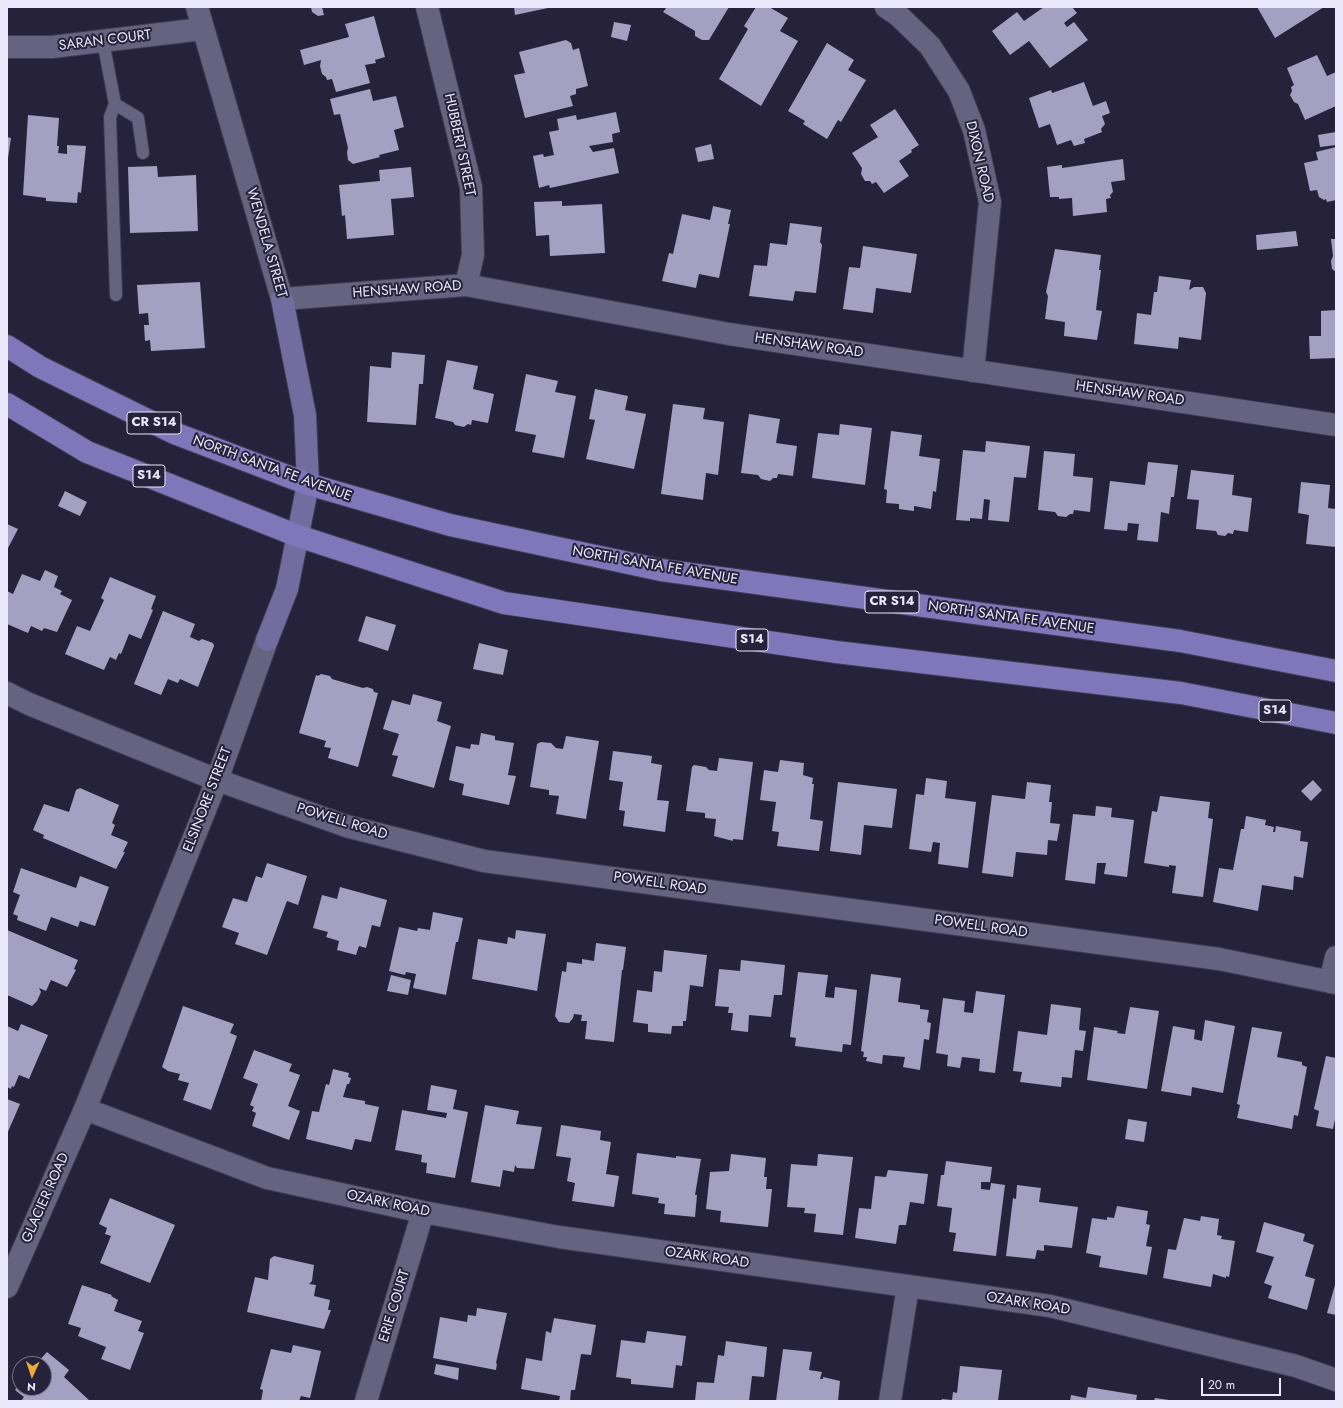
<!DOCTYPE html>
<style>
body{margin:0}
#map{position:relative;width:1343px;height:1408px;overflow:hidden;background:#26223b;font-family:Jost,sans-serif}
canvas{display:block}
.frame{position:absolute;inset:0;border:8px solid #eae8fa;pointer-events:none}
.north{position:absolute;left:12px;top:1356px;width:40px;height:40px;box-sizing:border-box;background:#26223b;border:1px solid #747187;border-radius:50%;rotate:183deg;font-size:11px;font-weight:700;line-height:16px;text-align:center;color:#eae8fa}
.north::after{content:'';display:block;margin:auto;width:14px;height:18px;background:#e7ac37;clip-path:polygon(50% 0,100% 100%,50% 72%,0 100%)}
.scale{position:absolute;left:1201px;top:1378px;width:80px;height:18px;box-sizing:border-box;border:2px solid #eae8fa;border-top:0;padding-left:5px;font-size:12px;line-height:14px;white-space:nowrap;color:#eae8fa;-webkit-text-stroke:3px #26223b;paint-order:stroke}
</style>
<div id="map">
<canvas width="1343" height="1408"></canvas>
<div class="frame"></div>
<div class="north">N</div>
<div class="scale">20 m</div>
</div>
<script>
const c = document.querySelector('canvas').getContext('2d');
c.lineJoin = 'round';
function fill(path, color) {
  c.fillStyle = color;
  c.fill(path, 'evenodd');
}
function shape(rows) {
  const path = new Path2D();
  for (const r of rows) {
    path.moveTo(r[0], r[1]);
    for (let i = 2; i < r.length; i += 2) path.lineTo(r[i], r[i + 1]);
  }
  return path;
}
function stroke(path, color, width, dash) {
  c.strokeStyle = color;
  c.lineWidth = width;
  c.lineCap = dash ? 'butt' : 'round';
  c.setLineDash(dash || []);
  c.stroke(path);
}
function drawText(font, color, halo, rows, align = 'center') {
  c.font = font + ' Jost,sans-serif';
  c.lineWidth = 4;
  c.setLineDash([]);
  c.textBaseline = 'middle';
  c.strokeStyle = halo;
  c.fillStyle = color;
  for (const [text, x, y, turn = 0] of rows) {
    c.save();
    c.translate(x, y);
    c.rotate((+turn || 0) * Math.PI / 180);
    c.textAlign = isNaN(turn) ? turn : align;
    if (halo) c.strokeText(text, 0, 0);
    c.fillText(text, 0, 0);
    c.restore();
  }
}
fill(shape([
 [311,7,322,7,324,15,318,16,312,12],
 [514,7,548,7,548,8,515,15],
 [667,7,729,7,709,40,702,40,695,36,695,31,663,12],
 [756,7,769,7,788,18,780,31,798,41,761,106,719,79,748,29,744,26],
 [1044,7,1072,7,1077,13,1064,23,1067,27,1074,22,1088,40,1050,68,1029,41,1010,55,992,31,1017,12,1024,21],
 [1257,7,1324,7,1275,38],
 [374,16,385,57,375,60,376,63,365,65,370,83,336,92,332,79,327,80,326,77,322,74,320,66,321,60,304,65,300,50,349,37,345,24],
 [614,22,631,25,627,41,611,37],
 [566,40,571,43,573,50,579,48,588,86,576,89,576,94,570,96,573,106,525,118,514,75,525,73,519,52],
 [827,43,854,60,848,70,866,80,841,122,838,120,827,139,803,124,805,121,788,111],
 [1317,55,1327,76,1336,72,1336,106,1305,120,1298,104,1294,102,1290,95,1292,91,1291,87,1294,85,1287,68],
 [1084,82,1093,106,1106,101,1110,113,1102,116,1105,124,1101,129,1102,132,1084,139,1085,143,1074,146,1071,140,1057,145,1050,124,1039,128,1029,98,1051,90,1052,93],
 [370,89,373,101,396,96,404,127,394,130,399,150,379,155,380,157,353,164,348,160,347,152,348,148,340,114,334,115,330,99],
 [895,109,919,145,911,150,912,152,899,161,909,176,884,193,876,182,872,184,870,181,865,181,861,174,862,168,852,153,878,137,870,125],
 [616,112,620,132,612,134,613,142,589,146,593,152,614,148,619,173,550,188,549,185,539,188,533,156,543,154,544,157,554,155,549,132,559,130,557,119,576,115,577,120],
 [28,115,59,118,57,146,59,146,58,153,67,154,67,145,86,146,81,193,78,192,77,203,46,201,46,198,23,195],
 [1336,132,1336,145,1320,147,1318,135],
 [7,137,11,138,8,158,7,158],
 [711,144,714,159,698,162,695,148],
 [1336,147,1336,200,1327,202,1326,199,1324,200,1319,197,1317,190,1310,191,1304,163,1318,160,1316,152],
 [1123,159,1125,180,1111,182,1113,192,1110,195,1111,198,1106,199,1107,212,1073,216,1072,198,1059,199,1059,197,1050,197,1047,167,1062,165,1062,168],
 [157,166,158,177,196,175,198,231,130,233,128,167],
 [411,167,414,197,391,199,394,235,347,239,345,215,342,216,339,185,380,181,379,170],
 [562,201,562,206,602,204,605,253,550,256,549,235,536,236,534,202],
 [713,206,731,210,728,224,730,224,719,278,699,274,696,288,662,281,669,253,673,254,682,214,710,220],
 [790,223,822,227,820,242,822,245,816,293,795,291,793,301,749,296,754,265,767,266,770,243,787,245],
 [1296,231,1298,246,1257,250,1256,235],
 [1331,239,1336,239,1336,272,1332,269,1331,261,1333,256],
 [863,246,917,254,911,293,876,288,873,313,843,309,849,267,860,268],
 [1055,249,1101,255,1099,270,1101,270,1096,310,1102,311,1097,340,1064,336,1065,322,1045,319,1048,296,1046,292],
 [1159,276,1191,280,1189,290,1194,287,1203,287,1206,293,1201,340,1179,337,1178,349,1134,344,1137,313,1151,315,1154,292,1157,292],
 [200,282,205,348,151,351,150,340,145,341,144,325,149,325,148,313,139,314,137,285],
 [1336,310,1336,358,1310,359,1309,336,1321,336,1321,311],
 [392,352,425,355,423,384,419,384,416,425,367,422,370,366,391,368],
 [447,360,478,366,473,389,494,394,488,423,472,420,471,425,468,424,464,427,455,425,453,422,435,418],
 [526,374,558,381,555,392,576,396,564,458,532,452,536,435,515,431],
 [595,389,628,396,625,410,646,414,634,469,586,459,595,420,589,419],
 [673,404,705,408,703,419,724,422,718,475,706,473,703,500,661,494],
 [749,414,780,419,776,443,797,446,793,476,778,474,777,478,773,478,770,481,761,479,758,475,741,473],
 [840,424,872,428,865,485,812,478,818,433,839,435],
 [891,431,922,435,919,456,940,459,936,492,933,491,931,509,914,506,914,511,899,509,899,504,886,503,887,490,884,489],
 [986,441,1030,446,1026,478,1014,477,1009,522,988,520,990,500,984,499,982,519,970,518,970,521,956,520,963,450,985,452],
 [1044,451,1075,454,1073,476,1093,478,1090,512,1074,510,1073,514,1070,514,1066,517,1058,516,1055,512,1038,510],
 [1148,462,1178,465,1174,497,1171,497,1169,514,1161,512,1158,542,1137,540,1139,524,1128,523,1127,531,1104,529,1110,481,1145,485],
 [1191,470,1234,475,1232,495,1252,498,1248,532,1234,530,1233,534,1228,533,1225,536,1218,535,1216,531,1196,529,1199,500,1187,499],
 [1301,482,1330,485,1328,508,1336,509,1336,547,1306,544,1309,515,1298,513],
 [65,491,87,502,80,516,58,506],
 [7,524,18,529,7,550],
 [45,570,58,576,54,587,62,591,60,594,72,600,57,632,44,628,42,631,31,626,28,633,7,624,7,591,13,594,22,574,40,581],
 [110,577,156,596,151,609,153,610,141,639,129,634,121,654,119,653,116,660,110,657,104,670,65,654,77,626,90,631,104,600,101,598],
 [163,611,195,624,190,637,199,641,202,639,213,643,214,646,198,687,180,679,178,683,168,679,161,695,134,684],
 [366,616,396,625,388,651,358,641],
 [479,643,508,650,503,675,473,669],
 [321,674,330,676,332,679,363,688,367,687,373,689,374,692,378,693,358,767,328,758,331,748,324,747,326,741,299,733,316,675,318,676],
 [413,694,442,702,437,721,451,726,434,788,392,776,398,756,392,755,399,734,383,729,392,700,410,705],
 [481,733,495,736,495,740,514,743,508,775,516,776,509,805,462,795,464,784,449,780,456,746,470,749,471,744,479,745],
 [566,736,599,741,586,819,556,814,559,796,549,795,549,790,530,787,537,744,541,742,551,743,556,748,563,749],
 [613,751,652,756,651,763,662,765,657,800,669,801,665,832,623,826,625,811,619,810,623,782,609,780],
 [719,758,753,762,743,840,733,839,733,841,714,836,716,819,705,818,705,813,686,811,692,767,694,765,706,767,709,770,717,771],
 [780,760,804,763,803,775,813,778,812,784,814,784,810,819,823,821,819,851,777,846,779,832,772,831,776,802,760,800,764,770,778,772],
 [926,778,947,781,945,798,976,802,968,868,938,864,940,843,933,842,931,852,909,849,916,794,924,795],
 [1313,780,1322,790,1311,801,1301,791],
 [838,782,897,789,892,828,864,825,861,855,830,851],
 [1027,782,1051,785,1049,802,1052,802,1050,823,1060,824,1057,841,1048,840,1047,855,1016,852,1013,877,982,873,992,795,1025,799],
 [80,788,119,805,112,823,115,825,111,835,128,842,123,852,125,852,116,869,43,838,44,835,33,830,44,804,69,812,76,790],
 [1160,796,1210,802,1208,818,1213,819,1203,897,1172,893,1176,866,1169,865,1169,867,1144,863,1152,811,1157,812],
 [1096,806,1112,808,1111,817,1134,820,1127,877,1104,874,1106,863,1097,863,1095,884,1065,880,1073,814,1095,816],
 [1246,816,1266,820,1265,825,1274,827,1273,832,1275,832,1276,826,1301,831,1300,841,1308,842,1303,878,1294,876,1293,890,1262,885,1258,911,1213,902,1219,868,1233,870,1241,829,1244,829],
 [267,863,307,876,298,905,287,901,267,955,235,944,239,933,222,927,233,898,247,902,256,876,262,878],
 [21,868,76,888,80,876,109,887,95,926,80,921,78,927,51,917,46,931,17,920,18,916,13,914,20,895,13,892],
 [340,887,387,900,380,927,372,925,366,948,359,946,356,955,337,950,339,941,326,937,328,932,313,928,322,895,337,899],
 [433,912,463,918,458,942,456,942,446,995,413,988,416,974,406,972,405,975,389,971,399,927,417,931,418,928,430,930],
 [7,930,78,960,74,969,76,970,67,987,51,980,46,991,39,988,41,992,37,1001,32,1006,7,995],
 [516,930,546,934,537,991,472,979,478,939,507,944,508,937,515,939],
 [596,943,626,947,623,970,622,970,614,1042,585,1039,587,1021,581,1021,582,1015,574,1014,573,1018,569,1023,559,1022,555,1016,562,971,566,972,567,962,582,964,582,959,594,961],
 [664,950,707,955,703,987,690,985,686,1021,683,1021,683,1026,672,1026,671,1034,648,1032,648,1024,633,1022,637,990,652,992,654,971,662,972],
 [741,960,785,965,782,995,774,995,771,1017,749,1015,748,1032,731,1030,733,1013,728,1013,729,1007,715,1006,719,969,740,971],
 [798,972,828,975,825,997,834,998,835,987,857,990,851,1045,843,1044,842,1052,795,1046,796,1038,790,1037],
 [871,974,901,978,898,1002,920,1005,920,1009,929,1010,927,1022,931,1023,929,1040,924,1039,920,1070,903,1067,905,1057,883,1055,882,1064,866,1061,867,1057,863,1057,864,1052,861,1051],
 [391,975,411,980,408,995,387,991],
 [976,991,1005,995,995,1073,979,1071,980,1059,962,1057,960,1068,947,1066,948,1055,936,1053,943,998,965,1001,964,1012,973,1013],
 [1051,1004,1081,1008,1079,1030,1086,1031,1083,1051,1075,1050,1072,1078,1062,1077,1061,1087,1020,1082,1022,1072,1013,1071,1018,1031,1047,1035],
 [183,1006,234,1024,230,1033,237,1036,211,1110,183,1100,189,1083,178,1080,180,1074,168,1071,162,1067],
 [1130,1007,1159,1011,1147,1089,1087,1080,1094,1027,1118,1031,1117,1033,1125,1034],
 [1205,1020,1235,1026,1223,1093,1192,1087,1191,1096,1161,1091,1173,1026,1195,1030,1194,1039,1202,1041],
 [21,1024,48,1035,29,1079,19,1075,14,1087,12,1086,11,1089,7,1087,7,1026,18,1031],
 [1252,1027,1282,1032,1277,1057,1302,1062,1302,1065,1307,1067,1298,1116,1294,1115,1292,1129,1237,1118,1240,1105,1237,1104],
 [254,1050,292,1064,289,1071,300,1075,288,1106,300,1111,289,1140,252,1126,256,1113,252,1111,254,1107,250,1105,258,1084,243,1078],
 [1326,1056,1336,1058,1336,1115,1333,1129,1316,1126,1319,1111,1314,1109],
 [333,1069,349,1073,348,1077,351,1078,349,1084,347,1084,343,1097,365,1101,365,1104,379,1107,371,1142,355,1139,352,1150,306,1139,312,1111,319,1112,326,1084,329,1085],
 [431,1085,457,1090,453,1109,468,1112,455,1178,426,1173,427,1163,421,1162,422,1155,395,1150,402,1110,446,1118,447,1113,427,1110],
 [7,1099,20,1104,7,1134],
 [485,1105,519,1111,516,1124,542,1127,534,1169,517,1168,515,1165,514,1172,503,1170,500,1187,471,1182],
 [1128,1119,1147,1122,1144,1142,1125,1139],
 [561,1125,601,1131,600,1140,611,1142,606,1174,619,1176,614,1207,572,1201,575,1183,567,1181,571,1158,556,1156],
 [637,1153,676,1158,676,1156,701,1159,695,1195,697,1195,695,1217,664,1214,665,1204,658,1203,659,1198,632,1194],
 [731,1154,766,1158,764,1177,767,1177,766,1189,772,1189,768,1227,720,1222,721,1211,706,1209,710,1172,729,1171],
 [818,1154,853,1157,843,1235,814,1232,816,1214,804,1213,805,1208,787,1207,791,1164,817,1166],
 [946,1161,992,1167,990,1182,981,1182,981,1189,990,1190,991,1183,1005,1185,996,1256,953,1251,956,1233,949,1232,952,1208,937,1206,941,1175,944,1175],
 [888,1170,928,1174,924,1204,910,1202,906,1225,899,1225,896,1244,855,1238,859,1208,871,1209,875,1176,886,1177],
 [1017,1185,1041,1188,1039,1202,1078,1207,1072,1248,1044,1245,1044,1251,1037,1250,1035,1259,1006,1256,1013,1198,1016,1199],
 [110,1198,175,1225,150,1283,100,1263,111,1236,105,1234,107,1228,99,1224],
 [1117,1206,1148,1211,1146,1224,1150,1225,1146,1246,1152,1247,1147,1275,1099,1267,1101,1256,1086,1253,1092,1218,1107,1220,1107,1217,1114,1218],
 [1201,1216,1219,1219,1217,1235,1222,1236,1221,1239,1235,1241,1229,1277,1226,1276,1226,1278,1213,1274,1211,1287,1163,1278,1168,1249,1176,1250,1184,1218,1200,1221],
 [1264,1222,1305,1234,1303,1241,1314,1245,1305,1276,1315,1279,1307,1310,1268,1298,1272,1286,1264,1283,1274,1257,1256,1252],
 [274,1256,314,1265,312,1281,309,1284,316,1285,314,1296,330,1300,328,1310,331,1310,324,1329,247,1312,255,1277,268,1280,270,1259],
 [82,1285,112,1295,111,1296,118,1300,114,1311,142,1321,138,1331,144,1333,130,1370,101,1359,106,1347,78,1336,81,1328,68,1324],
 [1335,1285,1336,1285,1336,1315,1327,1313],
 [477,1308,507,1313,496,1363,497,1364,496,1370,433,1358,440,1317,467,1322,468,1315,476,1316],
 [554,1318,596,1325,591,1355,581,1354,575,1390,571,1390,570,1401,559,1401,560,1396,521,1389,526,1358,542,1361,546,1331,551,1333],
 [647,1331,686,1336,682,1366,676,1365,673,1388,631,1384,631,1379,616,1377,621,1340,645,1343],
 [726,1341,767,1347,764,1377,752,1376,749,1401,695,1401,697,1382,714,1383,718,1355,724,1356],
 [293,1345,321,1351,310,1398,301,1396,299,1401,261,1401,263,1390,260,1389,271,1349,291,1353],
 [783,1349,812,1352,809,1370,822,1372,820,1379,823,1379,823,1377,840,1381,838,1401,776,1401],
 [47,1352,69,1370,64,1377,90,1401,21,1401,24,1397,15,1390,20,1383,20,1388,44,1388,44,1364,36,1364],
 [436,1364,459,1368,458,1380,434,1374],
 [960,1366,1002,1370,998,1401,941,1401,942,1399,952,1400,953,1392,957,1393],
 [1088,1387,1137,1395,1136,1401,1070,1401,1071,1395,1086,1398],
 [1155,1398,1169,1400,1169,1401,1154,1401]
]), '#a3a0c1');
const lane = shape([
 [103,41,115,104,110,117,116,295],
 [115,104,138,118,143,153]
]);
const street = shape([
 [197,7,282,299,466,285,729,334,1336,425],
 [427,7,471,187,473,255,466,285],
 [886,7,898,15,930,46,959,91,974,130,990,202,973,371],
 [7,47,52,47,202,29],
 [7,693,29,704,217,780,346,826,484,861,1219,959,1336,983],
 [1330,982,1336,957],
 [85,1109,267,1178,423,1212,559,1237,1050,1306,1296,1366,1336,1380],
 [7,1287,85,1109,217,780,267,640],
 [366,1401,423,1212],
 [890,1401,908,1286]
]);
const secondary = shape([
 [267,640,287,589,308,484,305,415,282,299]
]);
const primary = shape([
 [7,346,40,367,174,433,308,484,450,525,661,570,1180,641,1336,671],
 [7,404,87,452,298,536,504,603,836,652,1181,693,1336,723]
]);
stroke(lane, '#3f3c52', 14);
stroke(street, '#3f3c52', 24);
stroke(secondary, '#3f3c52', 24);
stroke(primary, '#3f3c52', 24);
stroke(lane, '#666381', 12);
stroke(street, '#666381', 22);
stroke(secondary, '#736c9e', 22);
stroke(primary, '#8076ba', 22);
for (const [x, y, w] of [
 [154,423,54],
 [149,476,32],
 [892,602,54],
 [752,640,32],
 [1275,711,32]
]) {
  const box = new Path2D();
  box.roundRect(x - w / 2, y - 11, w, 22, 3);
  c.fillStyle = '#26223b';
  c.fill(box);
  stroke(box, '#eae8fa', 1);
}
drawText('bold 13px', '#eae8fa', null, [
 ["CR S14",154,423],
 ["S14",149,476],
 ["CR S14",892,602],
 ["S14",752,640],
 ["S14",1275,711]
]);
drawText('14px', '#eae8fa', '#26223b', [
 ["SARAN COURT",105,41,-7],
 ["HUBBERT STREET",459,145,78],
 ["DIXON ROAD",979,162,77],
 ["WENDELA STREET",266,243,74],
 ["HENSHAW ROAD",407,290,-4],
 ["HENSHAW ROAD",809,346,8],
 ["HENSHAW ROAD",1130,394,8],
 ["NORTH SANTA FE AVENUE",272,469,20],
 ["NORTH SANTA FE AVENUE",655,566,10],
 ["NORTH SANTA FE AVENUE",1011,618,8],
 ["ELSINORE STREET",208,800,-69],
 ["POWELL ROAD",342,822,17],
 ["POWELL ROAD",660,884,8],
 ["POWELL ROAD",981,927,8],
 ["GLACIER ROAD",46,1198,-66],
 ["OZARK ROAD",388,1204,12],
 ["OZARK ROAD",707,1258,8],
 ["OZARK ROAD",1028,1304,9],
 ["ERIE COURT",395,1306,-73]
]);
</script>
